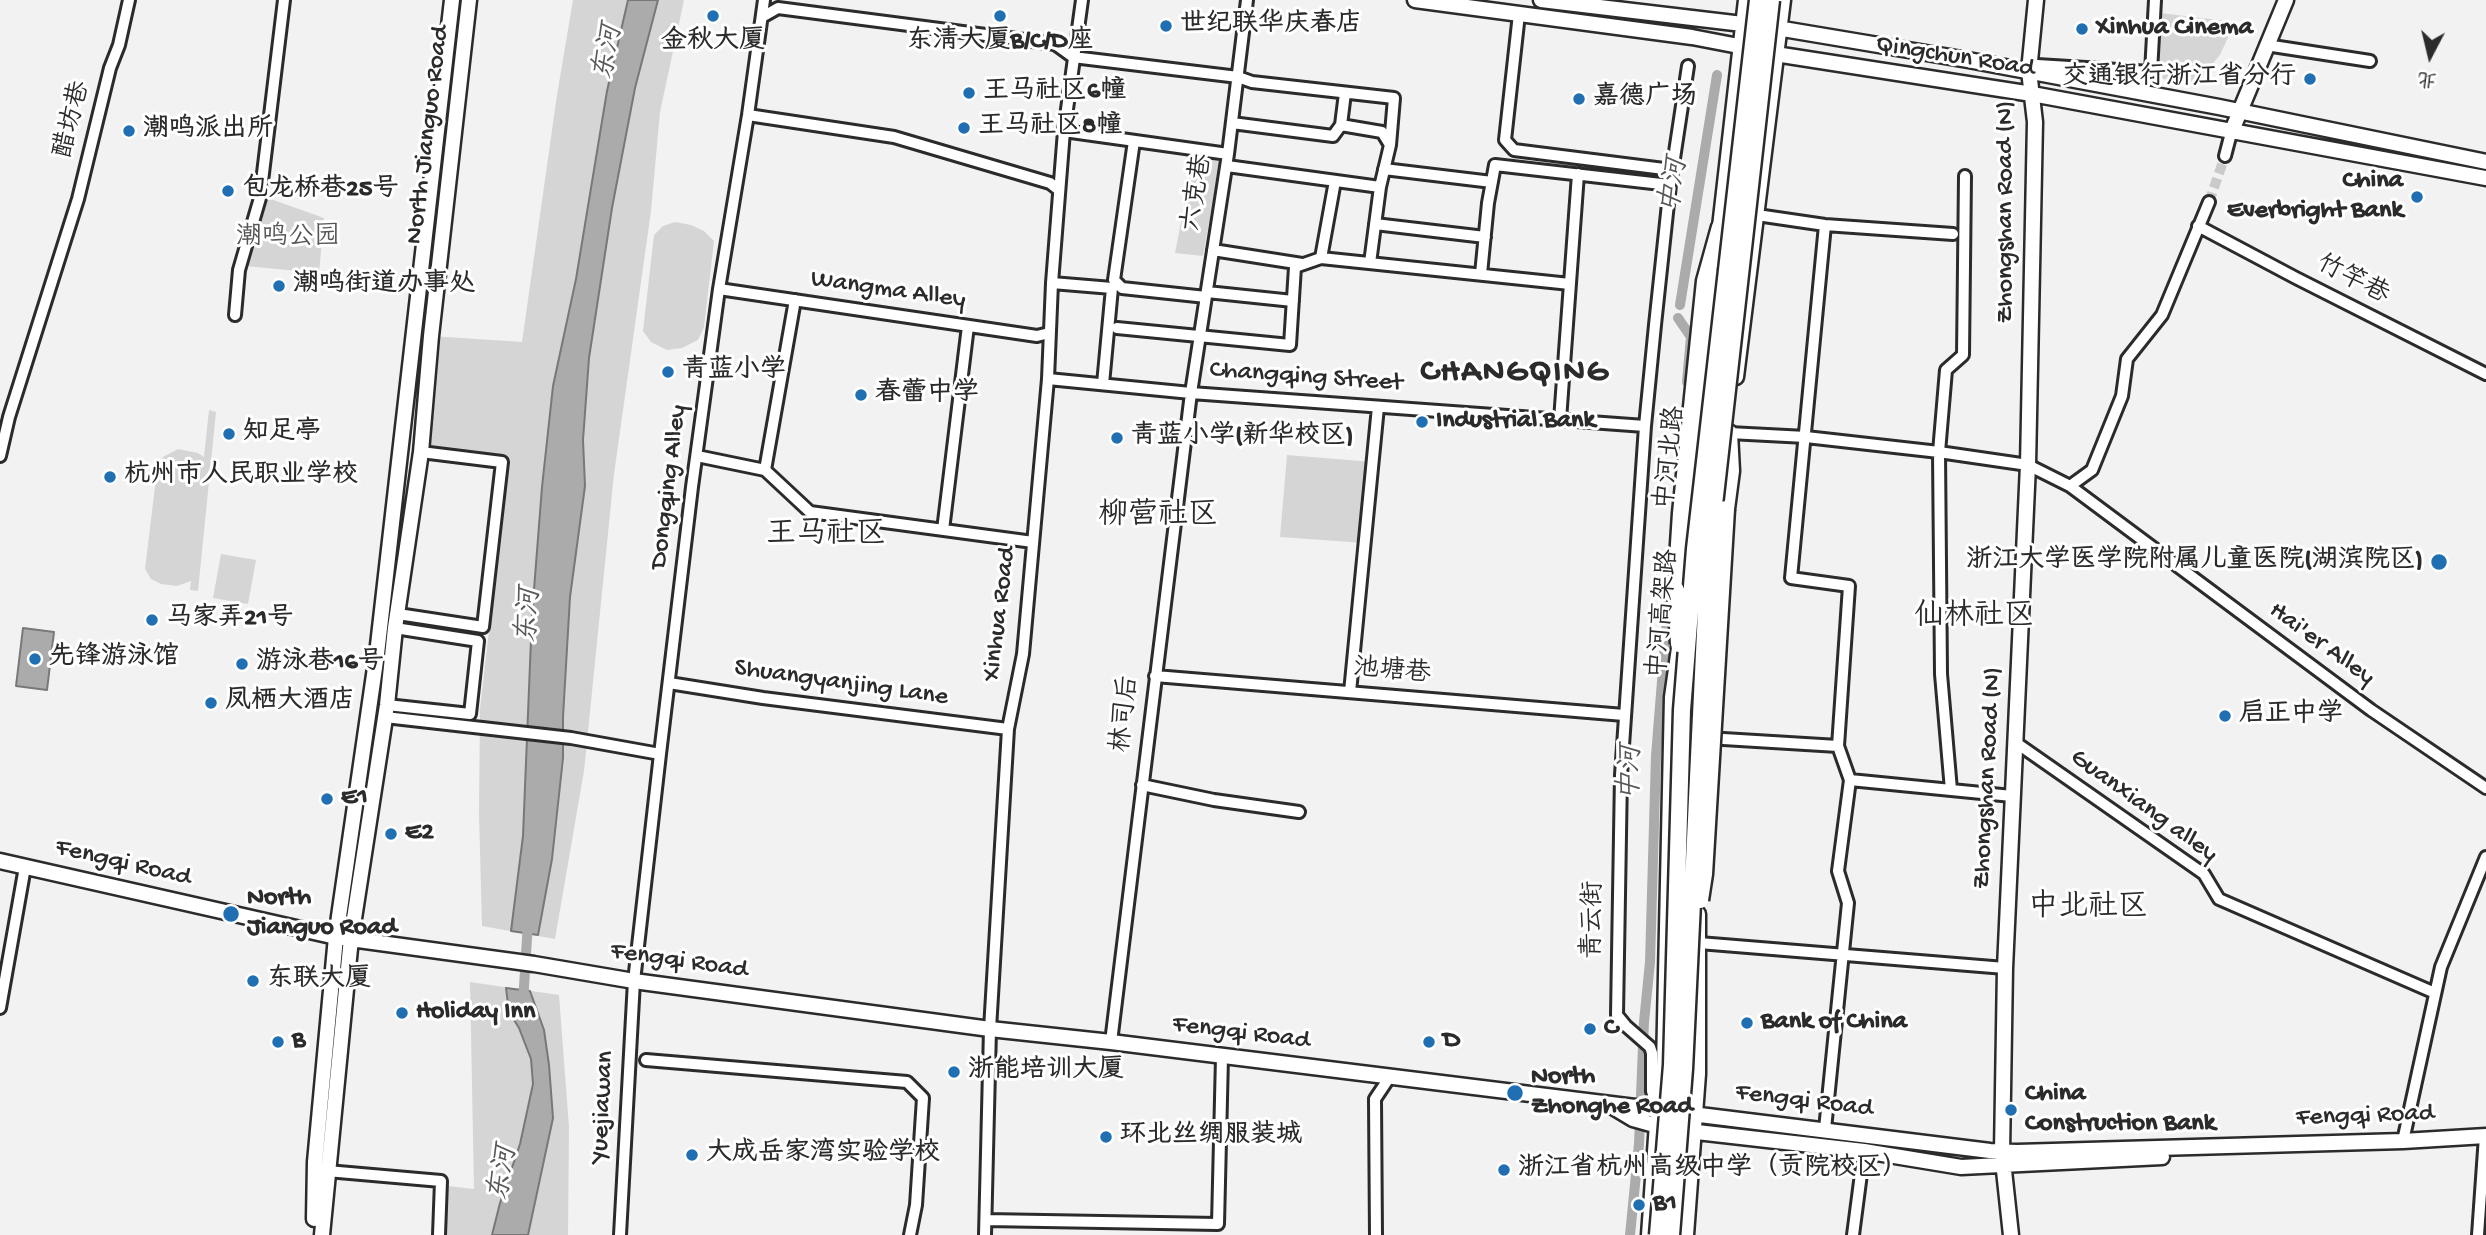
<!DOCTYPE html>
<meta charset="utf-8">
<style>
body{margin:0}
#map{position:relative;width:2486px;height:1235px;overflow:hidden;background:#f2f2f2;font-family:"Gochi Hand","LXGW WenKai TC",sans-serif}
canvas{display:block}
.north{position:absolute;left:2395px;top:21px;width:70px;height:70px;-webkit-text-stroke:5px #fff;paint-order:stroke;rotate:187deg;font-size:19px;font-weight:700;line-height:28px;text-align:center;color:#2b2b2b}
.north::after{content:'';display:block;margin:auto;width:24px;height:32px;background:#2b2b2b;clip-path:polygon(50% 0,100% 100%,50% 72%,0 100%)}
</style>
<div id="map">
<canvas width="2486" height="1235"></canvas>
<div class="north">北</div>
</div>
<script>
const c = document.querySelector('canvas').getContext('2d');
c.lineJoin = 'round';
function fill(path, color) {
  c.fillStyle = color;
  c.fill(path, 'evenodd');
}
function shape(rows) {
  const path = new Path2D();
  for (const r of rows) {
    path.moveTo(r[0], r[1]);
    for (let i = 2; i < r.length; i += 2) path.lineTo(r[i], r[i + 1]);
  }
  return path;
}
function stroke(path, color, width, dash) {
  c.strokeStyle = color;
  c.lineWidth = width;
  c.lineCap = dash ? 'butt' : 'round';
  c.setLineDash(dash || []);
  c.stroke(path);
}
function drawText(font, color, halo, rows, align = 'center') {
  c.font = font + ' "Gochi Hand","LXGW WenKai TC",sans-serif';
  c.lineWidth = 6;
  c.setLineDash([]);
  c.textBaseline = 'middle';
  c.strokeStyle = halo;
  c.fillStyle = color;
  for (const [text, x, y, turn = 0] of rows) {
    c.save();
    c.translate(x, y);
    c.rotate((+turn || 0) * Math.PI / 180);
    c.textAlign = isNaN(turn) ? turn : align;
    if (halo) c.strokeText(text, 0, 0);
    c.fillText(text, 0, 0);
    c.restore();
  }
}
fill(shape([
 [573,0,684,0,660,112,651,211,614,474,584,771,555,939,482,926,479,813,480,709,508,463,421,452,431,336,522,342,557,95],
 [2160,13,2235,22,2220,55,2196,83,2156,78],
 [1194,155,1220,161,1203,256,1175,253],
 [265,197,324,218,319,273,245,266],
 [675,222,691,225,704,231,714,241,704,327,698,340,682,348,667,350,651,342,643,331,654,235,663,226],
 [209,410,216,412,198,591,190,590,191,581,177,586,161,584,151,579,145,569,157,470,163,457,178,449,198,453,204,457],
 [1287,455,1373,462,1365,543,1280,537],
 [221,554,256,560,248,604,213,598],
 [470,982,559,995,569,1127,568,1235,446,1235,448,1186,474,1189]
]), '#d5d5d5');
const water = shape([
 [628,0,658,0,635,88,612,208,589,358,583,440,585,486,570,597,563,717,563,758,552,859,538,935,511,931,523,836,532,615,542,487,553,386,576,279,607,91,628,0],
 [23,628,54,632,47,690,16,686,23,628],
 [506,988,530,991,544,1030,549,1065,553,1118,528,1235,492,1235,500,1203,520,1144,533,1084,531,1059,519,1028,509,1012,506,988]
]);
fill(water, '#ababab');
stroke(water, '#787878', 2);
stroke(shape([
 [1680,305,1717,75],
 [1678,318,1691,337,1687,382],
 [523,1003,528,922],
 [1630,1235,1639,1144,1644,1022,1650,962,1656,756,1670,582]
]), '#ababab', 10);
stroke(shape([
 [2209,202,2225,156]
]), '#cacaca', 10, [10, 5]);
const minor = shape([
 [1519,14,1505,140,1514,150,1672,170],
 [762,17,778,8,1055,44,1073,57,1238,77,1252,82,1394,98,1390,145],
 [2266,45,2370,61],
 [2029,71,2037,65,2151,72,2155,0],
 [748,115,894,137,1050,183,1059,190],
 [1232,123,1333,136,1341,125,1345,93],
 [1341,125,1382,132,1390,145,1380,187,1370,263],
 [1064,131,1228,154],
 [1134,141,1114,280,1122,288,1206,297],
 [2225,156,2231,133],
 [1227,166,1380,187],
 [1384,169,1492,182],
 [1757,215,1825,225,1953,234],
 [1375,224,1485,237],
 [2198,226,2296,278,2486,374],
 [1213,250,1302,264],
 [1321,258,1570,284],
 [1481,274,1488,203,1495,165,1670,185],
 [1052,283,1112,288,1103,384],
 [719,289,1037,336,1049,333],
 [1207,292,1293,301],
 [235,315,239,270,260,198,284,0],
 [1117,328,1290,345,1295,267,1321,258,1335,181],
 [1048,379,1191,393,1645,426],
 [1560,420,1578,174],
 [1729,433,1806,437,1939,452,2028,465,2070,486,2371,710,2486,788],
 [0,456,9,417,78,199,110,68,119,45,129,0],
 [697,456,765,470,810,512,1033,542],
 [765,470,795,300],
 [2070,486,2092,470,2122,396,2127,359,2162,315,2209,202],
 [943,530,968,326],
 [398,614,483,627,502,462,421,452],
 [1155,676,1624,715],
 [669,683,763,698,1008,729],
 [1350,692,1378,407],
 [387,705,470,714,478,641,395,628],
 [385,717,571,738,660,754],
 [1707,738,1838,746,1849,586,1791,578,1825,225],
 [2015,742,2204,874,2219,899,2435,993],
 [1850,780,2012,796],
 [1142,785,1214,800,1299,812],
 [1951,790,1941,674,1939,452,1946,370,1963,355,1965,176],
 [1699,943,2005,968],
 [0,1008,25,867],
 [1111,1042,1191,393,1228,154,1247,0],
 [646,1060,907,1082,923,1098,916,1205,910,1235],
 [1657,1108,1652,1091,1652,1053,1650,1047,1626,1026,1617,1015,1621,775,1645,426,1655,325,1670,185,1688,66],
 [1825,1129,1848,903,1838,871,1850,780,1838,746],
 [2403,1141,2441,967,2486,857],
 [327,1171,441,1181,439,1235],
 [986,1220,1218,1224,1222,1057],
 [620,1235,634,981,660,754,692,487,719,289,748,115,764,0],
 [985,1235,990,1029,1008,729,1023,654,1048,379,1052,283,1064,131,1082,0],
 [1376,1235,1375,1099,1389,1078],
 [1853,1235,1864,1151],
 [2478,1235,2485,1136]
]);
const major = shape([
 [1415,0,1692,37,1749,48],
 [1541,0,1751,25],
 [1771,27,1968,60,2219,107,2486,162],
 [1769,53,2032,94,2486,178],
 [2231,133,2286,0],
 [1721,238,1720,227,1746,0],
 [1736,377,1783,0],
 [1690,530,1698,431,1719,276],
 [0,861,336,937,534,964,634,981,990,1029,1111,1042,1990,1151,2017,1152,2403,1141,2486,1136],
 [1613,1107,1633,1119,1665,1128],
 [1688,1131,1864,1151,1961,1167,2162,1157],
 [314,1219,315,1162,336,937,377,654,452,0],
 [322,1235,351,938,387,705,395,628,421,452,431,336,469,0],
 [1649,1235,1658,1110,1664,1067,1672,697,1681,634],
 [1686,1235,1698,1074,1698,914],
 [2011,1235,2002,1152,2005,968,2028,465,2035,122,2029,71,2036,0]
]);
const highway = shape([
 [1726,509,1731,471,1729,433],
 [1676,590,1681,513,1705,281,1720,227]
]);
stroke(minor, '#2b2b2b', 16);
stroke(major, '#2b2b2b', 19);
stroke(highway, '#2b2b2b', 21);
stroke(minor, '#fff', 10);
stroke(major, '#fff', 14);
stroke(highway, '#fff', 16);
const highwayBridge = shape([
 [1676,590,1679,644],
 [1700,900,1704,874,1726,509],
 [1658,1235,1672,1065,1682,710,1695,549,1758,0],
 [1671,1235,1684,1069,1709,549,1771,0]
]);
stroke(highwayBridge, '#2b2b2b', 21, []);
stroke(highwayBridge, '#fff', 16);
for (const [x, y, r, color] of [
 [713,16,7,"#1f6fb2"],
 [1000,16,7,"#1f6fb2"],
 [1166,26,7,"#1f6fb2"],
 [2082,29,7,"#1f6fb2"],
 [2310,79,7,"#1f6fb2"],
 [969,93,7,"#1f6fb2"],
 [1579,99,7,"#1f6fb2"],
 [964,128,7,"#1f6fb2"],
 [129,131,7,"#1f6fb2"],
 [228,191,7,"#1f6fb2"],
 [2417,197,7,"#1f6fb2"],
 [279,286,7,"#1f6fb2"],
 [668,372,7,"#1f6fb2"],
 [861,395,7,"#1f6fb2"],
 [1422,422,7,"#1f6fb2"],
 [229,434,7,"#1f6fb2"],
 [1117,438,7,"#1f6fb2"],
 [110,477,7,"#1f6fb2"],
 [2439,562,9,"#1f6fb2"],
 [152,620,7,"#1f6fb2"],
 [35,659,7,"#1f6fb2"],
 [242,664,7,"#1f6fb2"],
 [211,703,7,"#1f6fb2"],
 [2225,716,7,"#1f6fb2"],
 [327,799,7,"#1f6fb2"],
 [391,834,7,"#1f6fb2"],
 [231,914,9,"#1f6fb2"],
 [253,981,7,"#1f6fb2"],
 [402,1013,7,"#1f6fb2"],
 [1747,1023,7,"#1f6fb2"],
 [1590,1029,7,"#1f6fb2"],
 [278,1042,7,"#1f6fb2"],
 [1429,1042,7,"#1f6fb2"],
 [954,1072,7,"#1f6fb2"],
 [1515,1093,9,"#1f6fb2"],
 [2011,1110,7,"#1f6fb2"],
 [1106,1137,7,"#1f6fb2"],
 [692,1155,7,"#1f6fb2"],
 [1504,1170,7,"#1f6fb2"],
 [1639,1205,7,"#1f6fb2"]
]) {
  const dot = new Path2D();
  dot.arc(x, y, r, 0, 2 * Math.PI);
  c.fillStyle = color;
  c.fill(dot);
  stroke(dot, '#fff', 2.5);
}
drawText('bold 26px', '#2b2b2b', '#fff', [
 ["世纪联华庆春店",1180,26],
 ["Xinhua Cinema",2096,29],
 ["金秋大厦",713,43,"center"],
 ["东清大厦B/C/D座",1000,43,"center"],
 ["交通银行浙江省分行",2296,79,"right"],
 ["王马社区6幢",983,93],
 ["嘉德广场",1593,99],
 ["王马社区8幢",978,128],
 ["潮鸣派出所",143,131],
 ["China",2403,182,"right"],
 ["Everbright Bank",2403,212,"right"],
 ["包龙桥巷25号",242,191],
 ["潮鸣街道办事处",293,286],
 ["青蓝小学",682,372],
 ["春蕾中学",875,395],
 ["Industrial Bank",1436,422],
 ["知足亭",243,434],
 ["青蓝小学(新华校区)",1131,438],
 ["杭州市人民职业学校",124,477],
 ["浙江大学医学院附属儿童医院(湖滨院区)",2423,562,"right"],
 ["马家弄21号",166,620],
 ["先锋游泳馆",49,659],
 ["游泳巷16号",256,664],
 ["凤栖大酒店",225,703],
 ["启正中学",2239,716],
 ["E1",341,799],
 ["E2",405,834],
 ["North",247,899],
 ["Jianguo Road",247,929],
 ["东联大厦",267,981],
 ["Holiday Inn",416,1013],
 ["Bank of China",1761,1023],
 ["C",1604,1029],
 ["B",292,1042],
 ["D",1443,1042],
 ["浙能培训大厦",968,1072],
 ["North",1531,1078],
 ["Zhonghe Road",1531,1108],
 ["China",2025,1095],
 ["Construction Bank",2025,1125],
 ["环北丝绸服装城",1120,1137],
 ["大成岳家湾实验学校",706,1155],
 ["浙江省杭州高级中学（贡院校区）",1518,1170],
 ["B1",1653,1205]
], 'left');
drawText('26px', '#2b2b2b', '#fff', [
 ["Qingchun Road",1955,58,9],
 ["醋坊巷",74,120,-76],
 ["North Jianguo Road",429,135,-83],
 ["六克巷",1199,193,-81],
 ["Zhongshan Road (N)",2007,212,-90],
 ["竹竿巷",2352,281,27],
 ["Wangma Alley",888,291,8],
 ["Changqing Street",1306,378,4],
 ["中河北路",1672,458,-84],
 ["Dongqing Alley",670,487,-83],
 ["Xinhua Road",1001,614,-83],
 ["中河高架路",1665,614,-85],
 ["Hai'er Alley",2321,645,36],
 ["池塘巷",1392,673,5],
 ["Shuangyanjing Lane",841,684,8],
 ["林司后",1127,714,-83],
 ["Zhongshan Road (N)",1989,778,-87],
 ["Guanxiang alley",2143,807,36],
 ["Fengqi Road",123,864,13],
 ["青云街",1595,920,-89],
 ["Fengqi Road",679,962,8],
 ["Fengqi Road",1241,1034,7],
 ["Fengqi Road",1804,1102,7],
 ["Yuejiawan",604,1107,-87],
 ["Fengqi Road",2365,1117,-2]
]);
drawText('26px', '#565656', '#fff', [
 ["潮鸣公园",288,239]
]);
drawText('italic 28px', '#585858', '#fff', [
 ["东河",610,53,-79],
 ["中河",1676,186,-81],
 ["东河",531,616,-86],
 ["中河",1633,773,-88],
 ["东河",505,1174,-80]
]);
drawText('30px', '#2b2b2b', '#fff', [
 ["柳营社区",1158,517],
 ["王马社区",826,536],
 ["仙林社区",1974,618],
 ["中北社区",2088,909]
]);
c.letterSpacing = '2px';
drawText('bold 33px', '#2b2b2b', '#fff', [
 ["CHANGQING",1515,374]
]);
c.letterSpacing = '0px';
</script>
